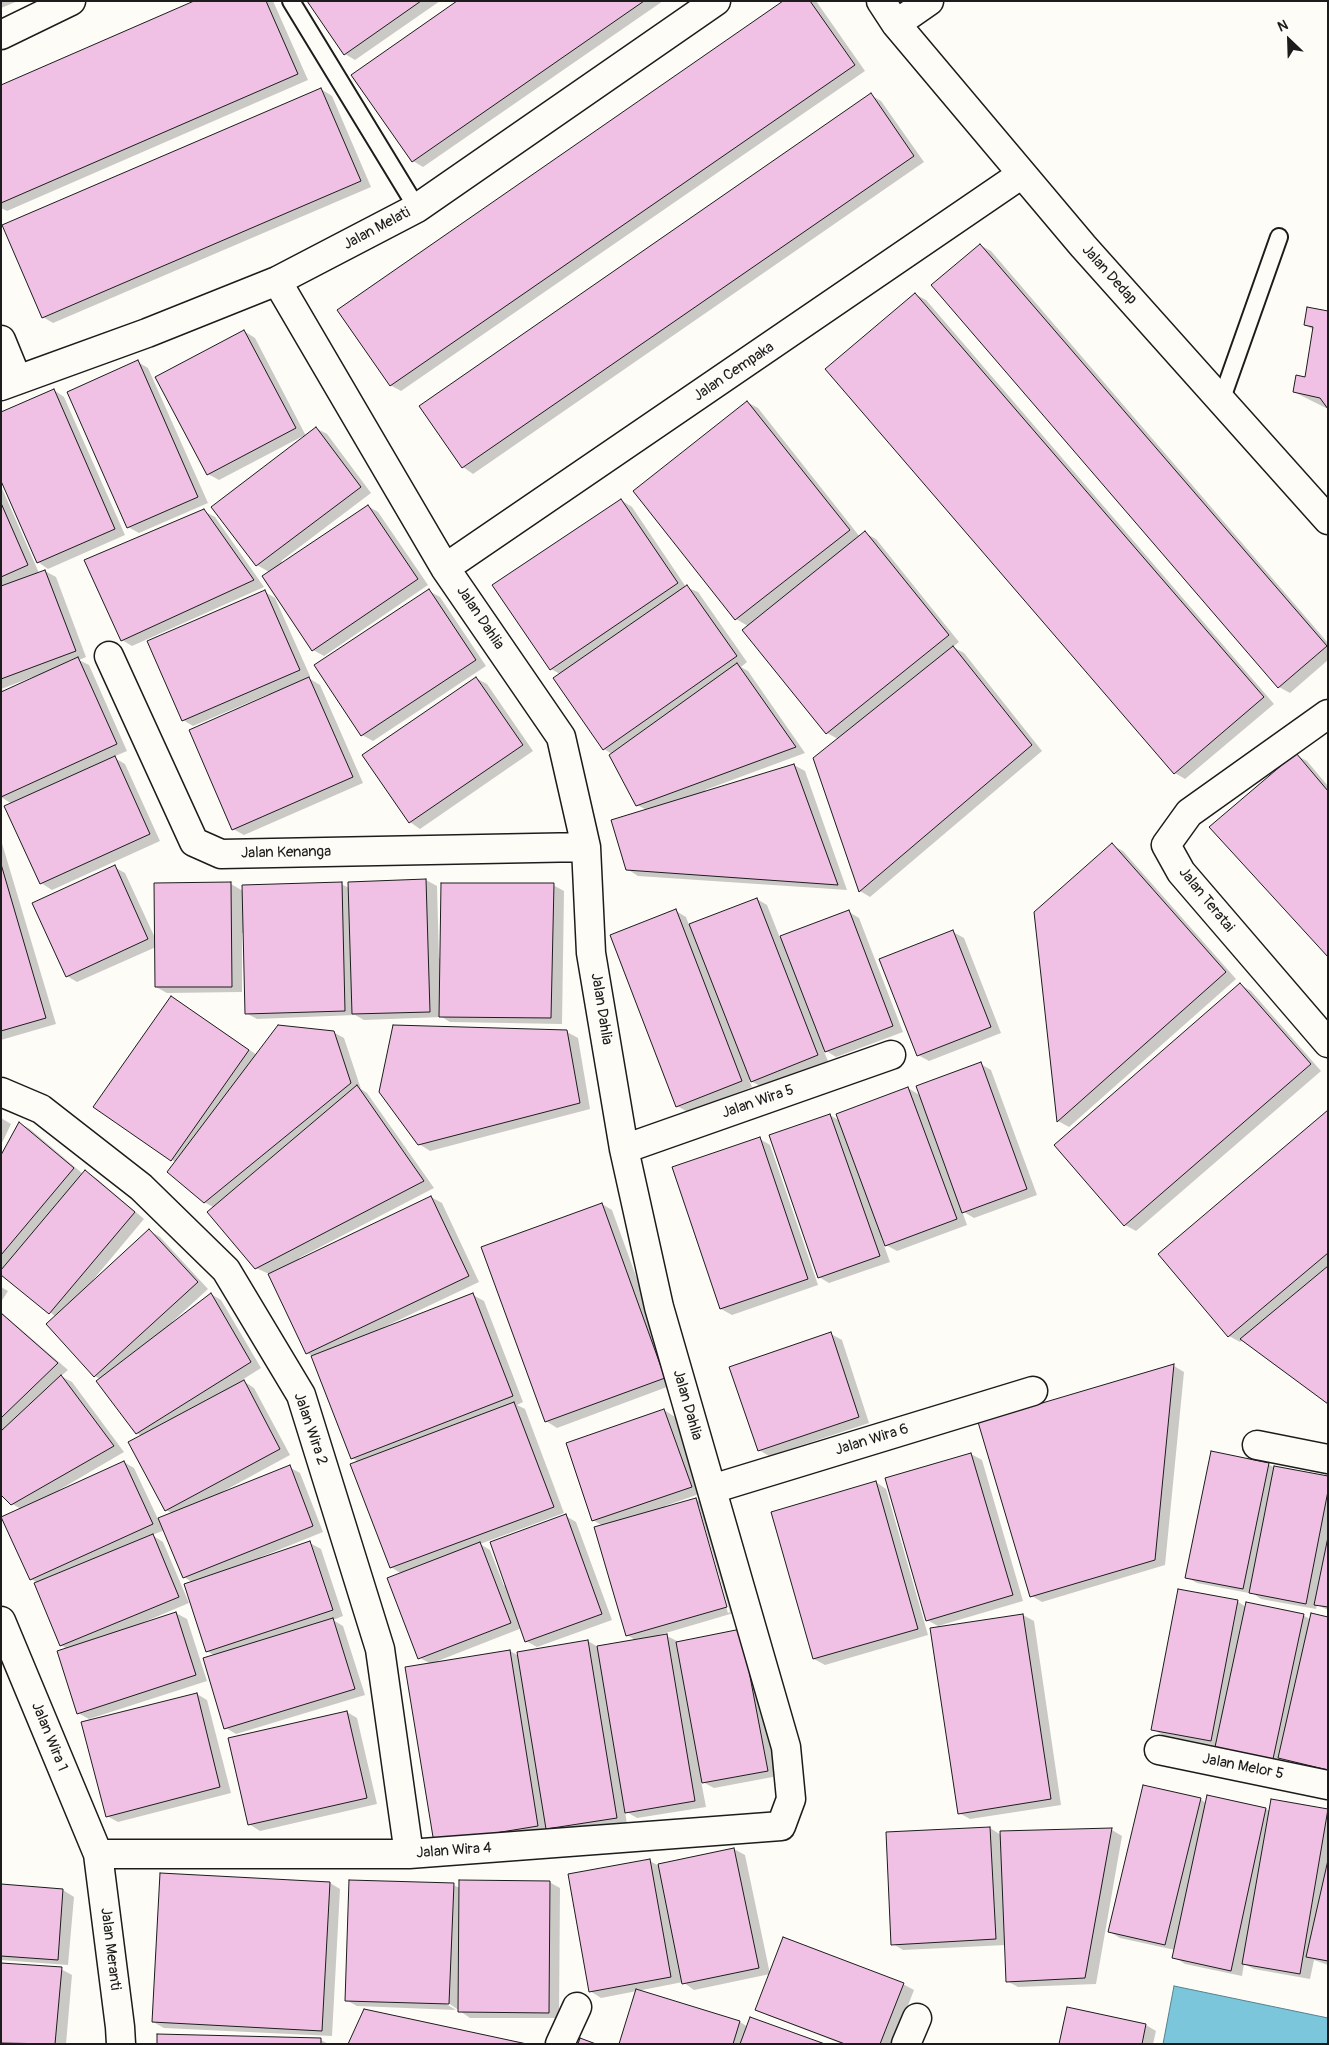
<!DOCTYPE html>
<style>
body{margin:0}
#map{position:relative;width:1329px;height:2045px;overflow:hidden;background:#fdfcf7;font-family:Pangolin,sans-serif}
canvas{display:block}
.frame{position:absolute;inset:0;border:2px solid #1c1c1c;pointer-events:none}
.north{position:absolute;left:1264px;top:15px;width:50px;height:50px;-webkit-text-stroke:4px #fdfcf7;paint-order:stroke;rotate:336deg;font-size:14px;font-weight:700;line-height:20px;text-align:center;color:#1c1c1c}
.north::after{content:'';display:block;margin:auto;width:18px;height:22px;background:#1c1c1c;clip-path:polygon(50% 0,100% 100%,50% 72%,0 100%)}
</style>
<div id="map">
<canvas width="1329" height="2045"></canvas>
<div class="frame"></div>
<div class="north">N</div>
</div>
<script>
const c = document.querySelector('canvas').getContext('2d');
c.lineJoin = 'round';
function fill(path, color) {
  c.fillStyle = color;
  c.fill(path, 'evenodd');
}
function shape(rows) {
  const path = new Path2D();
  for (const r of rows) {
    path.moveTo(r[0], r[1]);
    for (let i = 2; i < r.length; i += 2) path.lineTo(r[i], r[i + 1]);
  }
  return path;
}
function stroke(path, color, width, dash) {
  c.strokeStyle = color;
  c.lineWidth = width;
  c.lineCap = dash ? 'butt' : 'round';
  c.setLineDash(dash || []);
  c.stroke(path);
}
function drawText(font, color, halo, rows, align = 'center') {
  c.font = font + ' Pangolin,sans-serif';
  c.lineWidth = 4;
  c.setLineDash([]);
  c.textBaseline = 'middle';
  c.strokeStyle = halo;
  c.fillStyle = color;
  for (const [text, x, y, turn = 0] of rows) {
    c.save();
    c.translate(x, y);
    c.rotate((+turn || 0) * Math.PI / 180);
    c.textAlign = isNaN(turn) ? turn : align;
    if (halo) c.strokeText(text, 0, 0);
    c.fillText(text, 0, 0);
    c.restore();
  }
}
const water = shape([
 [1174,1986,1328,2018,1328,2044,1163,2044,1174,1986]
]);
fill(water, '#7bc6db');
stroke(water, '#55828f', 1);
fill(shape([
 [1,1,18,1,1,8],
 [197,1,273,1,308,80,7,211,1,208,1,86],
 [308,1,440,1,355,60,345,54],
 [459,1,663,1,423,167,413,161],
 [785,1,816,1,865,71,401,391,390,385],
 [321,89,332,96,371,187,53,323,43,317],
 [871,95,881,101,924,162,473,474,463,467],
 [980,245,991,251,1328,643,1328,660,1290,693,1279,687],
 [915,294,926,300,1274,704,1185,779,1175,773],
 [1328,312,1328,409,1294,392,1306,378,1314,330,1305,325],
 [244,331,255,338,306,436,316,428,327,434,371,493,281,561,283,563,368,506,378,512,428,585,324,656,313,650,269,572,257,565,212,507,304,437,303,436,219,480,208,474],
 [138,362,148,368,208,503,139,533,128,527],
 [54,390,64,397,125,535,48,569,38,562],
 [747,402,758,408,860,537,865,533,876,539,959,642,953,647,964,653,1042,751,870,897,860,891,838,739,827,733,748,626,736,619,635,491],
 [1,486,39,573,45,571,56,577,86,657,79,660,89,665,127,751,113,757,125,764,160,841,52,890,41,883,12,804,1,797,1,693,33,679,33,677,1,689],
 [621,500,632,507,686,587,698,592,747,662,741,667,748,671,805,753,705,790,706,792,794,765,805,771,847,890,638,876,627,869,647,810,637,805,612,754,604,749,560,674,551,669],
 [204,511,215,517,264,587,132,646,122,640],
 [429,591,440,597,486,666,373,741,362,735],
 [265,592,275,598,310,676,307,677,320,685,363,783,244,835,233,829,270,696,269,694,193,726,183,720],
 [476,678,487,684,533,751,420,829,410,822],
 [1296,755,1307,761,1328,786,1328,955],
 [1,840,56,1024,1,1040],
 [1112,845,1123,851,1236,979,1069,1127,1058,1121,1035,912],
 [114,867,125,873,156,940,231,884,243,891,341,884,349,888,349,883,426,880,437,886,439,959,553,885,564,891,562,1024,450,1022,442,1017,364,1020,355,1015,257,1019,246,1013,244,933,242,933,242,992,167,993,156,987,156,947,77,982,67,976],
 [757,899,767,905,780,938,849,912,859,918,903,1032,836,1057,823,1049,828,1061,762,1087,749,1080,752,1087,688,1112,677,1106,676,911,686,917,689,925],
 [953,932,964,938,1001,1033,929,1061,918,1055],
 [1241,985,1251,991,1321,1071,1136,1231,1125,1225],
 [172,997,257,1055,333,1032,344,1038,361,1089,367,1093,434,1188,299,1258,300,1260,431,1197,442,1203,479,1282,384,1327,385,1329,473,1295,484,1301,523,1402,517,1405,525,1409,564,1513,480,1544,490,1550,504,1586,566,1516,576,1522,612,1620,537,1647,526,1641,522,1628,435,1662,510,1651,519,1656,588,1641,598,1647,637,1641,627,1635,603,1526,593,1520,664,1410,675,1417,702,1493,665,1506,666,1508,695,1499,706,1505,737,1612,659,1635,659,1637,667,1636,679,1642,752,1637,778,1776,714,1788,701,1781,706,1807,637,1818,625,1811,627,1824,558,1835,548,1829,548,1831,446,1849,431,1664,420,1658,402,1574,391,1567,359,1462,352,1458,312,1356,307,1353,269,1274,256,1268,215,1208,204,1202,176,1162,172,1160],
 [697,1506,699,1506,730,1612,728,1613],
 [567,1032,578,1038,590,1109,430,1151,419,1144],
 [981,1064,991,1070,1037,1195,974,1218,962,1211,967,1225,897,1251,886,1245,883,1236,881,1237,890,1262,829,1283,819,1277,830,1115,840,1121,908,1088,921,1096],
 [1328,1112,1328,1403,1243,1340,1240,1342,1229,1336],
 [1,1118,11,1124,1,1145],
 [19,1123,30,1129,83,1174,85,1172,96,1178,144,1219,93,1280,94,1281,150,1231,160,1237,208,1289,172,1322,173,1323,211,1294,221,1300,261,1368,242,1380,254,1388,290,1455,222,1492,223,1493,289,1467,300,1473,323,1532,261,1557,261,1559,310,1543,321,1549,343,1616,333,1620,343,1626,365,1695,236,1734,226,1728,215,1656,207,1651,192,1582,184,1577,165,1530,152,1535,163,1542,189,1603,144,1622,144,1623,176,1613,187,1619,207,1681,89,1719,78,1713,67,1649,61,1645,38,1583,31,1579,21,1509,12,1504,1,1493,1,1312,68,1370,61,1376,72,1382,124,1452,59,1490,60,1491,124,1462,134,1468,158,1519,172,1513,166,1510,142,1436,137,1433,100,1379,95,1376,56,1317,1,1271,1,1158],
 [760,1139,770,1145,818,1285,732,1315,721,1309],
 [602,1204,612,1210,675,1384,557,1428,546,1421],
 [1,1287,8,1291,1,1302],
 [831,1334,842,1340,869,1423,769,1456,759,1450],
 [1174,1366,1184,1372,1165,1565,1042,1602,1032,1596],
 [971,1454,982,1460,1023,1601,938,1626,927,1620,886,1479],
 [1268,1464,1275,1468,1328,1477,1328,1610,1317,1605,1316,1609,1261,1599,1254,1594,1197,1583,1186,1577],
 [876,1482,886,1489,928,1635,825,1665,814,1659],
 [1237,1601,1246,1607,1303,1615,1311,1620,1328,1618,1328,1772,1290,1764,1284,1760,1283,1764,1227,1753,1217,1746,1163,1735,1152,1729],
 [1023,1615,1034,1621,1061,1805,970,1819,959,1813],
 [197,1694,207,1700,231,1793,118,1822,107,1816],
 [347,1712,357,1718,377,1804,260,1831,249,1824],
 [1200,1799,1206,1803,1266,1809,1270,1811,1328,1810,1328,1965,1314,1960,1310,1979,1254,1969,1244,1964,1242,1976,1185,1964,1174,1957,1175,1950,1120,1938,1110,1932],
 [990,1828,1001,1835,1001,1832,1112,1830,1122,1836,1096,1984,1018,1987,1007,1981,1006,1945,903,1950,893,1944],
 [734,1849,745,1855,770,1974,694,1990,683,1982,637,1991,740,2022,748,2027,821,2044,620,2044,637,1991,601,1998,590,1991,650,1861,659,1866],
 [549,1882,560,1888,559,2018,470,2018,444,2000,443,2002,456,2010,357,2006,346,2000,453,1885,460,1888],
 [330,1883,340,1889,332,2036,164,2028,153,2022],
 [1,1886,63,1890,74,1897,68,1965,1,1960],
 [1,1964,61,1969,72,1975,66,2044,1,2044],
 [903,1984,914,1990,893,2044,842,2044,767,2015,756,2009],
 [1146,2025,1156,2031,1153,2044,1060,2044],
 [158,2035,321,2040,328,2044,158,2044]
]), '#0003');
const building = shape([
 [194,1,266,1,298,74,1,203,1,85,194,1],
 [307,1,421,1,344,55,307,1],
 [457,1,644,1,412,162,351,75,457,1],
 [783,1,810,1,855,65,390,386,337,310,783,1],
 [321,88,361,181,42,318,2,225,321,88],
 [871,93,914,156,462,468,419,406,871,93],
 [980,244,1327,646,1278,688,931,285,980,244],
 [915,293,1264,697,1174,774,825,369,915,293],
 [1307,307,1328,311,1328,409,1320,398,1293,392,1296,375,1305,377,1313,327,1304,325,1307,307],
 [244,330,296,428,207,475,155,377,244,330],
 [138,360,198,497,127,528,67,392,138,360],
 [54,389,115,529,37,563,1,481,1,412,54,389],
 [747,401,850,530,735,620,633,491,747,401],
 [316,427,361,487,256,566,211,507,316,427],
 [621,499,678,583,550,670,492,585,621,499],
 [1,503,28,565,1,577,1,503],
 [368,505,418,579,312,651,262,576,368,505],
 [204,509,254,580,121,641,84,560,204,509],
 [865,531,949,635,826,734,742,630,865,531],
 [45,570,76,651,1,679,1,586,45,570],
 [687,585,737,656,603,750,553,678,687,585],
 [429,589,476,660,361,736,314,665,429,589],
 [265,590,300,670,182,721,147,641,265,590],
 [953,646,1032,745,859,892,813,758,953,646],
 [78,657,117,744,1,797,1,692,78,657],
 [737,663,796,747,636,806,609,755,737,663],
 [309,677,353,777,232,830,189,730,309,677],
 [476,677,523,745,409,823,362,755,476,677],
 [1296,753,1328,791,1328,957,1209,827,1296,753],
 [115,756,150,834,40,884,4,806,115,756],
 [794,764,838,885,626,870,611,820,794,764],
 [1112,843,1226,972,1057,1122,1034,912,1112,843],
 [1,864,46,1018,1,1031,1,864],
 [115,865,148,939,66,977,32,903,115,865],
 [426,879,430,1012,352,1014,348,882,426,879],
 [231,882,232,987,155,987,154,883,231,882],
 [342,882,345,1011,245,1014,242,885,342,882],
 [441,883,554,883,551,1018,439,1017,441,883],
 [757,898,818,1055,751,1082,689,924,757,898],
 [676,909,742,1081,676,1107,610,935,676,909],
 [849,910,893,1026,825,1052,780,936,849,910],
 [953,930,991,1027,917,1056,879,959,953,930],
 [1240,983,1311,1064,1124,1226,1054,1145,1240,983],
 [171,996,249,1050,171,1161,93,1107,171,996],
 [278,1025,334,1031,351,1083,204,1203,167,1172,278,1025],
 [393,1025,567,1030,580,1103,418,1145,379,1092,393,1025],
 [981,1062,1027,1189,962,1213,916,1086,981,1062],
 [357,1085,424,1181,255,1269,207,1212,357,1085],
 [908,1087,957,1219,885,1246,836,1114,908,1087],
 [1328,1110,1328,1253,1228,1337,1158,1254,1328,1110],
 [830,1114,880,1256,818,1278,769,1135,830,1114],
 [19,1122,74,1168,1,1255,1,1155,19,1122],
 [760,1137,808,1279,720,1309,672,1167,760,1137],
 [85,1170,135,1212,49,1314,1,1275,1,1270,85,1170],
 [431,1196,469,1276,306,1354,268,1274,431,1196],
 [602,1203,665,1378,545,1422,481,1247,602,1203],
 [149,1229,198,1282,94,1377,46,1324,149,1229],
 [1328,1266,1328,1404,1240,1339,1328,1266],
 [211,1293,251,1362,136,1434,96,1381,211,1293],
 [473,1293,513,1396,351,1459,311,1356,473,1293],
 [1,1313,58,1363,1,1418,1,1313],
 [831,1332,859,1417,758,1451,729,1367,831,1332],
 [1174,1364,1155,1560,1030,1597,978,1422,1174,1364],
 [61,1375,114,1446,11,1505,1,1495,1,1431,61,1375],
 [244,1380,280,1449,165,1511,128,1442,244,1380],
 [514,1402,554,1507,390,1568,350,1464,514,1402],
 [664,1409,692,1487,592,1521,566,1443,664,1409],
 [1211,1451,1269,1463,1243,1589,1185,1578,1211,1451],
 [971,1453,1013,1595,926,1621,885,1478,971,1453],
 [124,1461,153,1524,30,1580,1,1517,124,1461],
 [290,1465,313,1526,183,1578,158,1518,290,1465],
 [1274,1466,1328,1476,1328,1491,1306,1604,1249,1593,1274,1466],
 [876,1481,918,1629,813,1659,771,1512,876,1481],
 [696,1498,727,1607,626,1636,594,1527,696,1498],
 [566,1514,602,1614,525,1642,490,1542,566,1514],
 [153,1534,179,1597,60,1646,34,1583,153,1534],
 [1328,1537,1328,1607,1314,1605,1328,1537],
 [310,1541,333,1610,206,1652,184,1584,310,1541],
 [480,1542,511,1623,418,1659,387,1578,480,1542],
 [1178,1589,1238,1600,1211,1741,1151,1730,1178,1589],
 [1246,1602,1304,1614,1273,1759,1215,1747,1246,1602],
 [176,1612,196,1675,77,1714,57,1651,176,1612],
 [1311,1613,1328,1617,1328,1770,1278,1758,1311,1613],
 [1023,1614,1051,1799,958,1814,930,1628,1023,1614],
 [333,1618,355,1689,224,1729,203,1658,333,1618],
 [741,1629,768,1771,702,1783,676,1642,741,1629],
 [667,1634,695,1801,625,1813,597,1646,667,1634],
 [588,1640,617,1818,546,1829,517,1652,588,1640],
 [510,1650,538,1826,434,1843,405,1667,510,1650],
 [197,1693,220,1787,106,1817,81,1722,197,1693],
 [347,1711,367,1798,248,1825,228,1738,347,1711],
 [1143,1785,1201,1798,1165,1945,1108,1932,1143,1785],
 [1207,1795,1266,1808,1231,1971,1172,1958,1207,1795],
 [1271,1799,1328,1809,1300,1974,1242,1964,1271,1799],
 [990,1827,996,1939,891,1945,886,1832,990,1827],
 [1112,1828,1085,1978,1006,1982,1000,1831,1112,1828],
 [734,1848,759,1968,682,1984,658,1864,734,1848],
 [650,1859,671,1977,589,1992,568,1874,650,1859],
 [1328,1860,1328,1961,1306,1957,1328,1860],
 [160,1873,330,1882,322,2031,152,2022,160,1873],
 [349,1880,454,1883,449,2004,345,2001,349,1880],
 [459,1880,550,1881,549,2013,458,2012,459,1880],
 [1,1884,63,1889,58,1960,1,1956,1,1884],
 [783,1937,904,1983,880,2044,845,2044,755,2010,783,1937],
 [1,1963,62,1967,55,2044,1,2043,1,1963],
 [636,1989,740,2021,733,2044,619,2044,636,1989],
 [1067,2007,1146,2024,1142,2044,1059,2044,1067,2007],
 [364,2009,527,2044,348,2044,364,2009],
 [750,2017,825,2044,740,2044,750,2017],
 [157,2034,321,2038,321,2044,157,2044,157,2034],
 [580,2038,596,2044,578,2044,580,2038]
]);
fill(building, '#f0c1e4');
stroke(building, '#1c1c1c', 1);
const service = shape([
 [291,1,417,208],
 [1221,401,1279,237]
]);
const minor = shape([
 [881,1,896,24,1083,246,1328,520],
 [896,24,929,1],
 [1,35,71,1],
 [1,340,17,379],
 [1,386,147,333,277,281,417,208,716,1],
 [445,568,1022,174],
 [109,656,194,842,221,854,586,847],
 [1328,714,1189,813,1166,845,1181,872,1328,1043],
 [1,1092,41,1109,141,1187,226,1270,301,1395,380,1649,409,1854],
 [624,1149,891,1055],
 [1257,1445,1328,1459],
 [712,1489,1033,1391],
 [1,1621,98,1854,120,2027,121,2044],
 [1159,1750,1328,1785],
 [98,1854,409,1854,781,1826,791,1799,786,1747,659,1307,624,1149,591,953,586,847,561,737,445,568,277,281],
 [560,2044,577,2007],
 [906,2044,917,2018]
]);
stroke(service, '#1c1c1c', 20);
stroke(minor, '#1c1c1c', 31);
stroke(service, '#fdfcf7', 16);
stroke(minor, '#fdfcf7', 28);
drawText('15px', '#1c1c1c', '#fdfcf7', [
 ["Jalan Melati",377,229,-28],
 ["Jalan Dedap",1109,275,48],
 ["Jalan Cempaka",734,372,-34],
 ["Jalan Dahlia",480,618,56],
 ["Jalan Kenanga",286,853,-1],
 ["Jalan Teratai",1206,900,51],
 ["Jalan Dahlia",601,1009,81],
 ["Jalan Wira 5",758,1102,-19],
 ["Jalan Dahlia",687,1405,74],
 ["Jalan Wira 2",310,1429,71],
 ["Jalan Wira 6",872,1440,-17],
 ["Jalan Wira 1",49,1737,68],
 ["Jalan Melor 5",1243,1767,11],
 ["Jalan Wira 4",454,1851,-4],
 ["Jalan Meranti",110,1949,83]
]);
</script>
